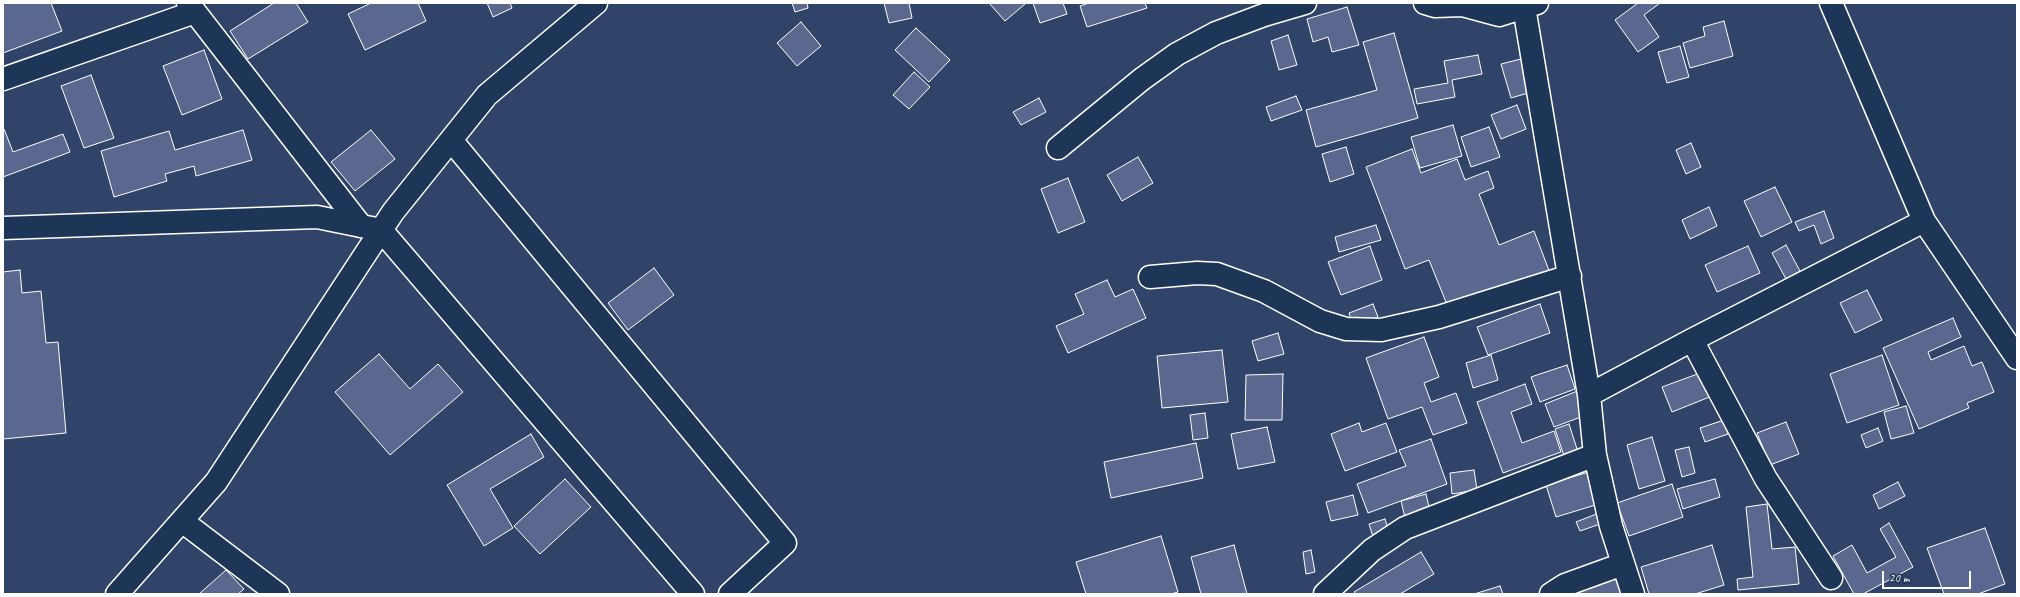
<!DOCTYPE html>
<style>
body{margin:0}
#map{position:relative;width:2020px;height:597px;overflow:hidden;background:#2f4468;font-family:Caveat,sans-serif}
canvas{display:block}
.frame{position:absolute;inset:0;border:4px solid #fff;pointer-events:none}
.scale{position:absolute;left:1882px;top:571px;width:89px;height:18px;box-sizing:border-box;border:2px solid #fff;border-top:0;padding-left:5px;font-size:12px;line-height:14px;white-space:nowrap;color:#fff;-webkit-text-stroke:3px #1d3557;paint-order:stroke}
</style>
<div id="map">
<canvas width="2020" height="597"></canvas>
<div class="frame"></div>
<div class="scale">20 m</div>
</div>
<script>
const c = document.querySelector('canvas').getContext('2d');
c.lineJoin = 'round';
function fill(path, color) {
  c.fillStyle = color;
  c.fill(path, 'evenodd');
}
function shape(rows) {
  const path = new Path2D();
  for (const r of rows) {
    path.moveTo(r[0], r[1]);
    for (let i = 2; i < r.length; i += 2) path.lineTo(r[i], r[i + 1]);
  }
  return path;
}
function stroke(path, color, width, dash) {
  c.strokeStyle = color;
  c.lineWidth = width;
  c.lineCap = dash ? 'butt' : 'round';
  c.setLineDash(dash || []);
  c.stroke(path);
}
const building = shape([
 [3,3,51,3,62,31,3,53,3,3],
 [274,3,296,3,308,22,248,59,230,31,274,3],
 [371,3,418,3,426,21,365,50,348,14,371,3],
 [487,3,510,3,512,8,493,17,487,3],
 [792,3,807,3,808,8,795,12,792,3],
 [884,3,909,3,912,18,889,23,884,3],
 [989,3,1024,3,1025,4,1005,21,989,3],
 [1033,3,1063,3,1067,14,1040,23,1033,3],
 [1089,3,1145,3,1147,8,1087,27,1080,6,1089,3],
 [1638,3,1660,3,1644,15,1659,37,1638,52,1615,20,1638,3],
 [1347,7,1359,45,1332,52,1328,37,1313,42,1307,19,1347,7],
 [1724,21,1733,56,1690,68,1683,43,1705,36,1703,27,1724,21],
 [801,22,821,46,797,66,777,43,801,22],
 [916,28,950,60,929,82,895,50,916,28],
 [1394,33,1418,118,1316,147,1306,110,1377,90,1363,42,1394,33],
 [1288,35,1297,65,1279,70,1271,41,1288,35],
 [1680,46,1689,77,1667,83,1658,52,1680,46],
 [204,50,222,99,182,115,163,66,204,50],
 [1478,55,1482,74,1452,80,1455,97,1417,104,1414,89,1448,83,1444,61,1478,55],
 [1525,58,1535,91,1511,98,1501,64,1525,58],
 [914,72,930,87,909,109,893,95,914,72],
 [91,75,114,138,84,148,61,86,91,75],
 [1296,96,1302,110,1271,121,1266,107,1296,96],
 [1039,98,1046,112,1021,125,1013,112,1039,98],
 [1517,105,1526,129,1501,139,1491,115,1517,105],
 [1453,125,1462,156,1420,168,1411,137,1453,125],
 [1489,127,1500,157,1471,167,1461,137,1489,127],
 [3,129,4,129,13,152,63,134,70,152,3,177,3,129],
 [243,130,252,160,196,176,194,166,165,174,167,181,114,197,101,151,169,131,175,150,243,130],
 [371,130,395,159,355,191,331,162,371,130],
 [1691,143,1701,167,1686,174,1676,150,1691,143],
 [1346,147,1354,174,1330,182,1322,154,1346,147],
 [1412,149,1421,173,1457,159,1465,180,1488,171,1494,188,1479,194,1499,245,1534,231,1550,273,1450,312,1429,260,1405,269,1366,167,1412,149],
 [1138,157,1153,183,1122,201,1107,175,1138,157],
 [1068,178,1085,222,1058,233,1041,189,1068,178],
 [1775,187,1792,222,1761,237,1744,201,1775,187],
 [1709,207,1717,226,1690,239,1682,220,1709,207],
 [1824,211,1834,238,1821,244,1814,225,1799,231,1795,222,1824,211],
 [1376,225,1381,240,1339,252,1335,237,1376,225],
 [1786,245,1800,271,1786,279,1772,253,1786,245],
 [1370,246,1382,280,1341,295,1328,262,1370,246],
 [1748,246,1760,273,1717,292,1705,265,1748,246],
 [654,268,674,295,628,330,608,303,654,268],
 [20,270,22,293,41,291,46,343,58,342,66,433,3,439,3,272,20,270],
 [1107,280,1115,297,1133,289,1146,318,1068,353,1056,326,1084,314,1075,294,1107,280],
 [1867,290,1882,320,1855,333,1840,303,1867,290],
 [1373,304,1378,317,1353,326,1349,313,1373,304],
 [1540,304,1550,333,1488,355,1477,327,1540,304],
 [1953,318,1961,337,1928,352,1931,360,1964,346,1972,366,1982,362,1994,392,1967,403,1969,408,1919,429,1883,348,1953,318],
 [1278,333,1284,354,1258,361,1252,341,1278,333],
 [1424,337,1439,377,1424,383,1431,402,1456,393,1467,423,1433,435,1422,407,1388,419,1366,358,1424,337],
 [1222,350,1228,402,1162,408,1157,356,1222,350],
 [379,354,410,389,438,364,463,392,390,455,335,392,379,354],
 [1491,355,1498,380,1473,388,1466,363,1491,355],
 [1882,355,1899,405,1847,423,1830,374,1882,355],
 [1567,365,1575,389,1540,402,1531,377,1567,365],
 [1703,372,1712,396,1672,412,1662,387,1703,372],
 [1283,374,1282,420,1245,420,1246,375,1283,374],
 [1525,384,1532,404,1511,412,1522,443,1554,431,1561,452,1503,473,1477,402,1525,384],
 [1580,390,1589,414,1554,427,1545,404,1580,390],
 [1906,406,1914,433,1891,439,1884,412,1906,406],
 [1205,413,1208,438,1193,440,1190,415,1205,413],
 [1724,420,1728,434,1705,442,1700,428,1724,420],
 [1786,422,1799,454,1770,465,1757,433,1786,422],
 [1359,423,1362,432,1386,423,1397,452,1345,471,1331,434,1359,423],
 [1569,424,1578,452,1564,456,1555,429,1569,424],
 [1267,427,1275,462,1238,469,1231,434,1267,427],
 [1878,428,1883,441,1866,448,1861,435,1878,428],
 [531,434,544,457,490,489,513,528,484,546,447,485,531,434],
 [1652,437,1665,481,1639,489,1627,445,1652,437],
 [1431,439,1447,484,1368,513,1357,484,1406,466,1399,450,1431,439],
 [1196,443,1203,478,1111,498,1104,462,1196,443],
 [1689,447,1695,473,1682,477,1675,450,1689,447],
 [1474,470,1477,490,1452,494,1450,473,1474,470],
 [1592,471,1602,503,1556,517,1546,485,1592,471],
 [565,479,591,507,540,554,514,526,565,479],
 [1715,479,1720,497,1683,509,1677,489,1715,479],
 [1898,482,1905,496,1879,509,1873,495,1898,482],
 [1672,484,1683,517,1629,536,1617,503,1672,484],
 [1426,494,1431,516,1406,522,1401,501,1426,494],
 [1353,495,1358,515,1331,521,1326,502,1353,495],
 [1767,504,1772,549,1795,547,1799,584,1738,590,1737,579,1753,577,1746,507,1767,504],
 [1599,513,1603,523,1580,531,1576,522,1599,513],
 [1385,519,1390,535,1374,540,1369,524,1385,519],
 [1889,523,1913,567,1863,594,1854,594,1833,556,1852,545,1867,573,1896,557,1880,529,1889,523],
 [1985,528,2005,584,1978,594,1944,594,1927,548,1985,528],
 [1161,536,1178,592,1171,594,1086,594,1076,562,1161,536],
 [1234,545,1247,594,1201,594,1191,557,1234,545],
 [1712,545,1724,585,1695,594,1649,594,1641,567,1712,545],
 [1311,550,1315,572,1306,574,1303,552,1311,550],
 [1421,552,1434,574,1400,594,1355,594,1354,592,1421,552],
 [226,570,244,589,238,594,199,594,226,570],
 [1616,575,1624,594,1557,594,1616,575],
 [1500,586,1503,594,1474,594,1500,586]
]);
fill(building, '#5a678e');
stroke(building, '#fff', 1);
const minor = shape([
 [188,3,361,226],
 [1425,3,1435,6,1462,5,1499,15,1537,3],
 [1524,7,1589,395,1595,455,1611,526,1633,594],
 [3,79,195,12],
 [451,140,785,543,730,594],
 [1058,148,1142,79,1177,54,1216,33,1264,15,1305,3],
 [1924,221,2017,358],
 [3,228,317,217,381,230,693,594],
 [1150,277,1197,273,1217,274,1264,291,1320,321,1346,329,1381,330,1439,317,1570,276],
 [1692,340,1766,479,1831,578],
 [1589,395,1692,340,1924,221,1831,3],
 [182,521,278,594],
 [117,594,216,482,393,212,487,95,596,3],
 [1325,594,1372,550,1405,528,1595,455],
 [1551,594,1565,585,1623,564]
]);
stroke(minor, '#fff', 25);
stroke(minor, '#1d3557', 22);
</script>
